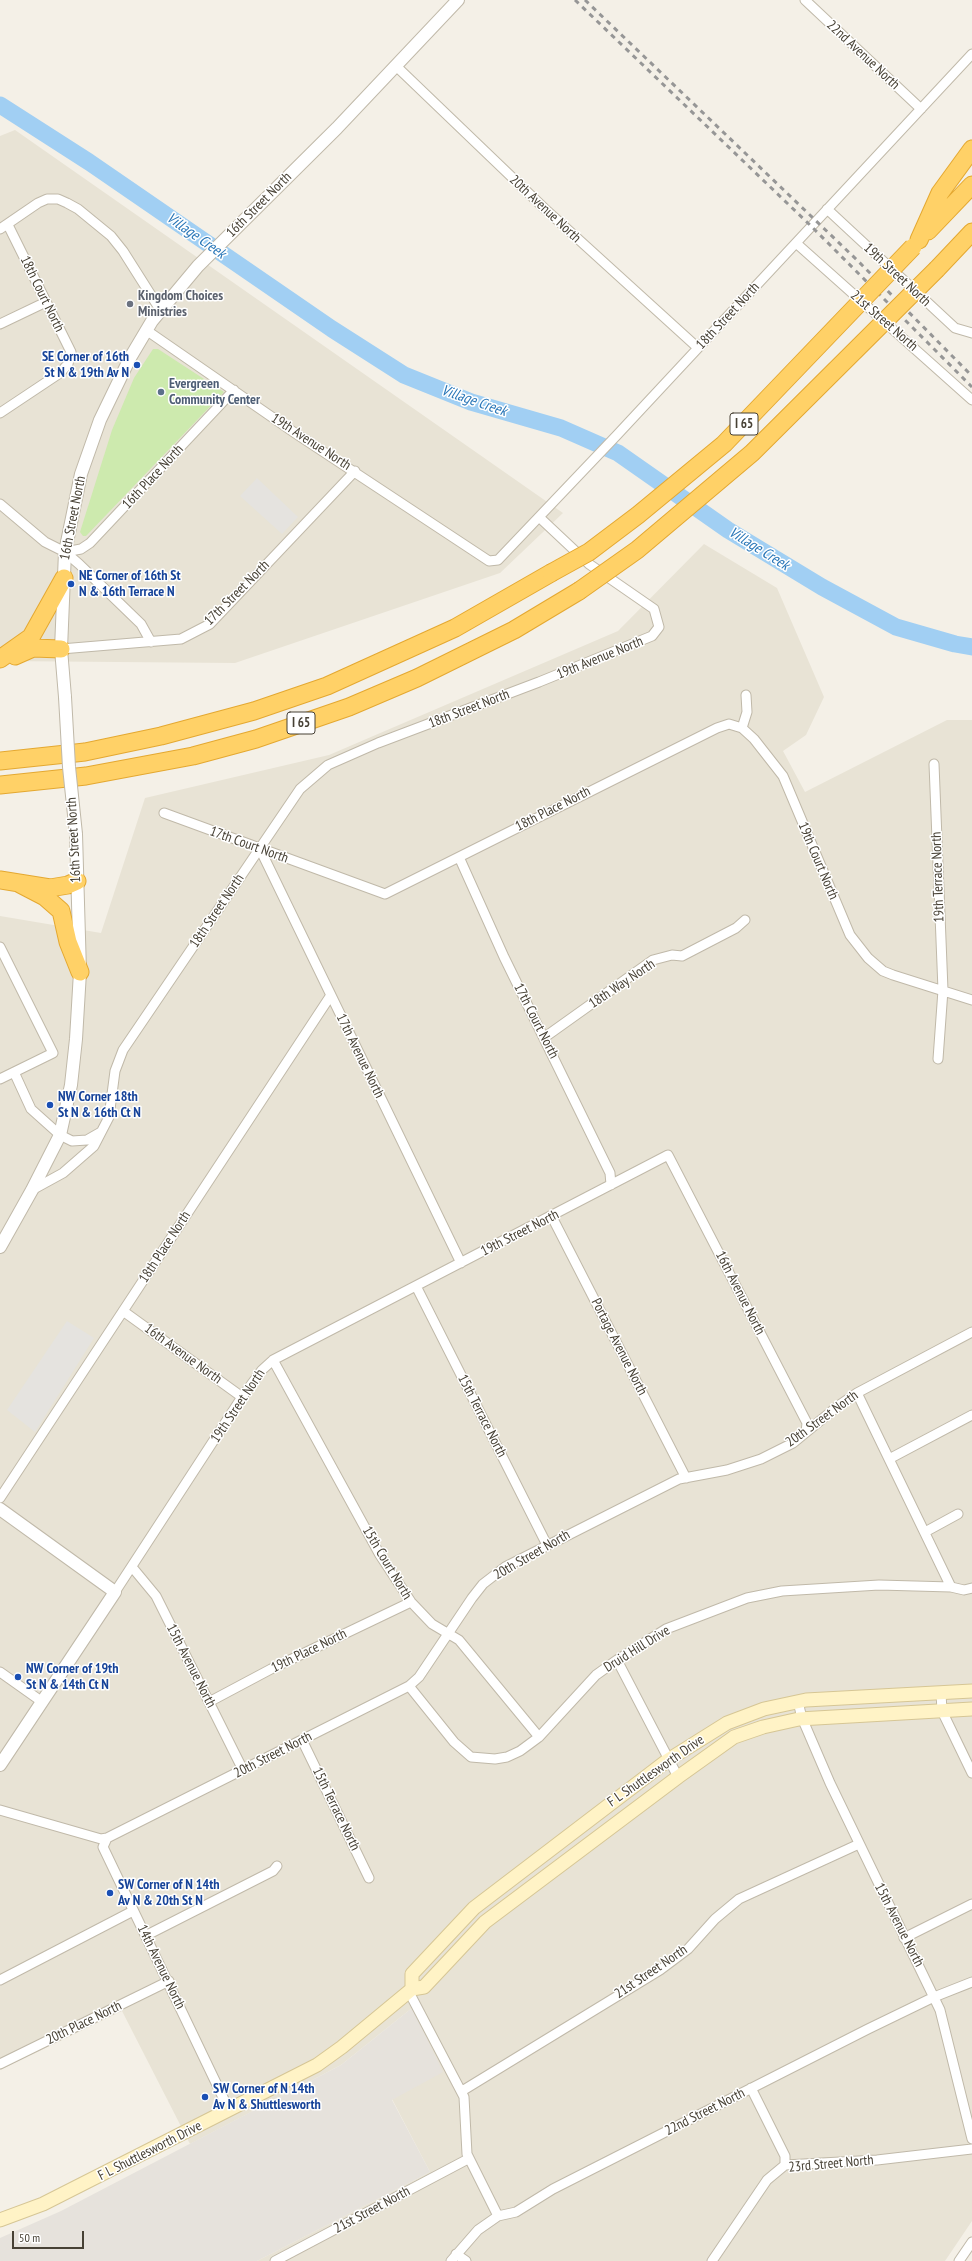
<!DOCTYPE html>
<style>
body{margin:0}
#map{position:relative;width:972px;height:2261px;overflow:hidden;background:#f4f0e7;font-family:"PT Sans Narrow",sans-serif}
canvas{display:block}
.scale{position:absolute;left:12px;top:2231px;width:72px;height:18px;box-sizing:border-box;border:2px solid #474135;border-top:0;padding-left:5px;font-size:12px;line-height:14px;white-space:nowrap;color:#474135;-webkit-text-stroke:3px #fff;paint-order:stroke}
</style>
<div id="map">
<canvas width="972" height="2261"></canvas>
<div class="scale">50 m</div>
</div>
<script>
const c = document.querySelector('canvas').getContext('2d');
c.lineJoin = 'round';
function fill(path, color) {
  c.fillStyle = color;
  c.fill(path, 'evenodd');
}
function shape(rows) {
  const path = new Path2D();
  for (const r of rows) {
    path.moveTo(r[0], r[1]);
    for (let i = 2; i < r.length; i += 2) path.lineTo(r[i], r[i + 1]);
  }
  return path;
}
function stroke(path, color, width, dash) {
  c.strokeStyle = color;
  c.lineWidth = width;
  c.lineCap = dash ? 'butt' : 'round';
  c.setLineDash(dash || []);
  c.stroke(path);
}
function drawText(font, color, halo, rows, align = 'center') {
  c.font = font + ' "PT Sans Narrow",sans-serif';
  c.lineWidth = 3;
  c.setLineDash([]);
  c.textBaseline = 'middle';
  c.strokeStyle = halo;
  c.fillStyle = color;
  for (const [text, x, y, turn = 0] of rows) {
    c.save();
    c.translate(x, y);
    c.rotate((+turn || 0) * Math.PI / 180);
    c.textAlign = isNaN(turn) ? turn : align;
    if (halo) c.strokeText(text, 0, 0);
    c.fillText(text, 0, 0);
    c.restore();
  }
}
fill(shape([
 [15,130,563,513,500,573,235,663,0,661,0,136],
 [704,544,777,588,824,697,806,735,783,751,805,792,947,720,972,720,972,2221,945,2261,257,2261,430,2172,392,2099,412,2008,341,2065,190,2144,122,2011,0,2070,0,916,101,933,145,798,329,755,618,631]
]), '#e8e3d5');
fill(shape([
 [412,2008,443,2072,392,2100,430,2172,257,2261,0,2261,0,2238,61,2211,341,2065]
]), '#e6e2dc');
fill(shape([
 [153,349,158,349,224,392,86,536,83,536,80,532,112,430,134,378]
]), '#cdeaae');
fill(shape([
 [257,478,298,517,282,534,240,496],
 [67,1321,94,1338,35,1432,7,1410]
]), '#e5e3df');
stroke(shape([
 [0,105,89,162,332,329,404,375,471,402,561,428,618,453,728,530,822,587,896,627,955,644,972,647]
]), '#a1cff3', 17);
const minor = shape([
 [805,0,921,109],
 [396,66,544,208,698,348],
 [827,209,955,328,972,333],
 [0,229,38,203,47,199,58,199,67,203,78,209,111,236,123,251,161,311],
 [796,243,972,400],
 [0,324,46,302],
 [146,330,295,433,489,561,498,560,617,435,972,54],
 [0,413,60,373,68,364,71,352,8,225],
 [0,504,45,542,65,552,79,564,141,624,151,642],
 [65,552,81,549,90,543,234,390],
 [61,649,181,639,210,624,355,471],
 [742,728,754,739,783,776,850,935,868,958,883,971,893,975,972,1000],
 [934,764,943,990,938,1059],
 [164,813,385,894,717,728,729,724,742,728,747,712,746,695],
 [260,849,461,1263],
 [459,857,504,957,610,1173,611,1185],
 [0,947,53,1053,0,1079],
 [545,1037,653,960,672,955,682,956,736,928,745,920],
 [14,1072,31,1109,60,1135,72,1141,87,1140,101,1132],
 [32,1190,63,1173,94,1146,109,1117,115,1071,123,1050,300,789,328,765,378,743,539,682,652,636,659,627,654,609,589,564,539,517],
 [552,1217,686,1478],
 [416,1286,547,1545],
 [123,1311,242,1397],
 [273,1360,380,1555,411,1602,432,1624,459,1640,539,1737],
 [857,1393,951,1587],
 [889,1459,972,1415],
 [0,1498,331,995],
 [925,1532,958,1514],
 [132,1567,156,1596,243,1770],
 [115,1592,242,1397,262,1370,273,1360,668,1155,807,1423,806,1432],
 [617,1660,678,1777],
 [0,1672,41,1701],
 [409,1686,454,1742,471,1757,495,1759,507,1757,520,1751,539,1737,596,1675,617,1660,666,1629,747,1598,782,1591,879,1585,951,1587,964,1590,972,1588],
 [941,1693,942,1711,972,1773],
 [209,1702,271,1669,411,1602],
 [798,1702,802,1718,830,1783,940,2010,972,2139],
 [302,1740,369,1878],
 [0,1810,101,1839,107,1838,409,1686,419,1677,472,1598,483,1584,505,1567,679,1479,727,1470,761,1459,793,1443,838,1406,857,1393,972,1332],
 [107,1838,103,1847,229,2110],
 [147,1935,273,1871,277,1866],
 [904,1938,972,1904],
 [0,1980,133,1911],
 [409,1992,464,2097,467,2154,498,2216],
 [0,2064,169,1981],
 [751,2088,785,2156,785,2165],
 [462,2091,660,1970,688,1949,715,1919,739,1899,859,1844],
 [456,2254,466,2261],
 [275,2261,468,2159],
 [451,2261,478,2230,498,2216,516,2212,553,2189,868,2029,934,1997,972,1982],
 [712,2261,767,2180,785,2165,877,2160,972,2149],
 [959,2261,972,2242]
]);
const tertiary = shape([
 [65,697,61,649,65,552,81,474,100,420,130,358,152,321,198,266,337,128,458,0],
 [0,1247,32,1190,60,1135,71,1085,76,1039,80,972,76,834],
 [0,1509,115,1592,0,1765]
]);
const secondary = shape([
 [412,1989,412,1974,474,1908,668,1760,727,1723,764,1709,806,1700,972,1691],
 [0,2220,43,2204,317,2065,342,2047,412,1989,424,1987,485,1922,678,1777,734,1737,763,1727,799,1719,972,1709]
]);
const motorway = shape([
 [928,231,972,185],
 [919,240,940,193,972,149],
 [937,269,972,232],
 [15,656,33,648,61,649],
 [0,659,31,637,64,578],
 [0,761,85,752,161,736,254,711,327,686,455,628,551,573],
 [0,785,86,776,193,756,256,739,349,707,417,678,514,630,579,591],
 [0,880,50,888,68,885,77,881],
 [20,884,45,897,61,911,68,942,80,972]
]);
stroke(minor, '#c0b9a9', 11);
stroke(tertiary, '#c0b9a9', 14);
stroke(secondary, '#d6c695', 15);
stroke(motorway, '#e4a831', 19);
stroke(minor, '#fff', 9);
stroke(tertiary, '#fff', 12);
stroke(secondary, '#fff3c6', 13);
stroke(motorway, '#ffd167', 17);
stroke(shape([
 [575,0,811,226,972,387],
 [585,0,858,261,972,376]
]), '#969696', 3, [5, 5]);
const tertiaryBridge = shape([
 [65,697,69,767,76,834]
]);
const motorwayBridge = shape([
 [551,573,589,552,638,515,724,444,913,247],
 [579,591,637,550,752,453,937,269]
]);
stroke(tertiaryBridge, '#c0b9a9', 14, []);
stroke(motorwayBridge, '#e4a831', 19, []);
stroke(tertiaryBridge, '#fff', 12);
stroke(motorwayBridge, '#ffd167', 17);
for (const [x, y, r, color] of [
 [130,304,4,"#6b7280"],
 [137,365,4,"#1a4fb4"],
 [161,392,4,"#5c6f8a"],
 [71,584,4,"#1a4fb4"],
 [50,1105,4,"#1a4fb4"],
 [18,1677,4,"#1a4fb4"],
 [110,1893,4,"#1a4fb4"],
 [205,2097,4,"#1a4fb4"]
]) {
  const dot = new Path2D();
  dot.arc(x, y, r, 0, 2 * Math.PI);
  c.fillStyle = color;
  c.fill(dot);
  stroke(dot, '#fff', 1.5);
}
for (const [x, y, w] of [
 [744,424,28],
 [301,723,28]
]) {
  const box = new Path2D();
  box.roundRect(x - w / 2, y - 11, w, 22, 3);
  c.fillStyle = '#fff';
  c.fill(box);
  stroke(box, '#474135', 1);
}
drawText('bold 13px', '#474135', null, [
 ["I 65",744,424],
 ["I 65",301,723]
]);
drawText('14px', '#474135', '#fff', [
 ["22nd Avenue North",863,55,43],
 ["16th Street North",259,205,-45],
 ["20th Avenue North",545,209,43],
 ["19th Street North",897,275,43],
 ["18th Court North",42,294,64],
 ["18th Street North",728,316,-47],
 ["21st Street North",884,321,41],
 ["19th Avenue North",311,442,33],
 ["16th Place North",153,477,-47],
 ["16th Street North",73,518,-79],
 ["17th Street North",237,593,-45],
 ["19th Avenue North",600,658,-22],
 ["18th Street North",469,709,-21],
 ["18th Place North",553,809,-27],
 ["16th Street North",74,840,-93],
 ["17th Court North",249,845,20],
 ["19th Court North",818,861,67],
 ["19th Terrace North",938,877,-92],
 ["18th Street North",217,911,-56],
 ["18th Way North",622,984,-34],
 ["17th Court North",536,1021,63],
 ["17th Avenue North",360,1056,64],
 ["19th Street North",520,1233,-27],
 ["18th Place North",165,1247,-57],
 ["16th Avenue North",740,1293,63],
 ["Portage Avenue North",619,1347,63],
 ["16th Avenue North",183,1354,36],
 ["19th Street North",238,1406,-56],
 ["15th Terrace North",482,1416,63],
 ["20th Street North",822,1419,-36],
 ["20th Street North",532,1555,-30],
 ["15th Court North",387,1563,59],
 ["Druid Hill Drive",637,1649,-32],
 ["19th Place North",309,1651,-26],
 ["15th Avenue North",191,1666,63],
 ["20th Street North",273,1755,-27],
 ["F L Shuttlesworth Drive",656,1771,-35],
 ["15th Terrace North",336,1809,64],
 ["15th Avenue North",899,1925,63],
 ["14th Avenue North",161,1967,64],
 ["21st Street North",651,1972,-34],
 ["20th Place North",84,2023,-26],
 ["22nd Street North",705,2112,-27],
 ["F L Shuttlesworth Drive",150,2151,-27],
 ["23rd Street North",831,2164,-5],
 ["21st Street North",372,2210,-28]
]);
drawText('bold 14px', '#5b616d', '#fff', [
 ["Kingdom Choices",138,296],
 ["Ministries",138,312]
], 'left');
drawText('bold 14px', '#164399', '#fff', [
 ["SE Corner of 16th",129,357,"right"],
 ["St N & 19th Av N",129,373,"right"],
 ["NE Corner of 16th St",79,576],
 ["N & 16th Terrace N",79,592],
 ["NW Corner 18th",58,1097],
 ["St N & 16th Ct N",58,1113],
 ["NW Corner of 19th",26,1669],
 ["St N & 14th Ct N",26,1685],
 ["SW Corner of N 14th",118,1885],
 ["Av N & 20th St N",118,1901],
 ["SW Corner of N 14th",213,2089],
 ["Av N & Shuttlesworth",213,2105]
], 'left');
drawText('bold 14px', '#4e5e75', '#fff', [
 ["Evergreen",169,384],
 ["Community Center",169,400]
], 'left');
drawText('italic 15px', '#2a77b8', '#fff', [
 ["Village Creek",196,236,35],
 ["Village Creek",474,401,19],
 ["Village Creek",759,549,32]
]);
</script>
